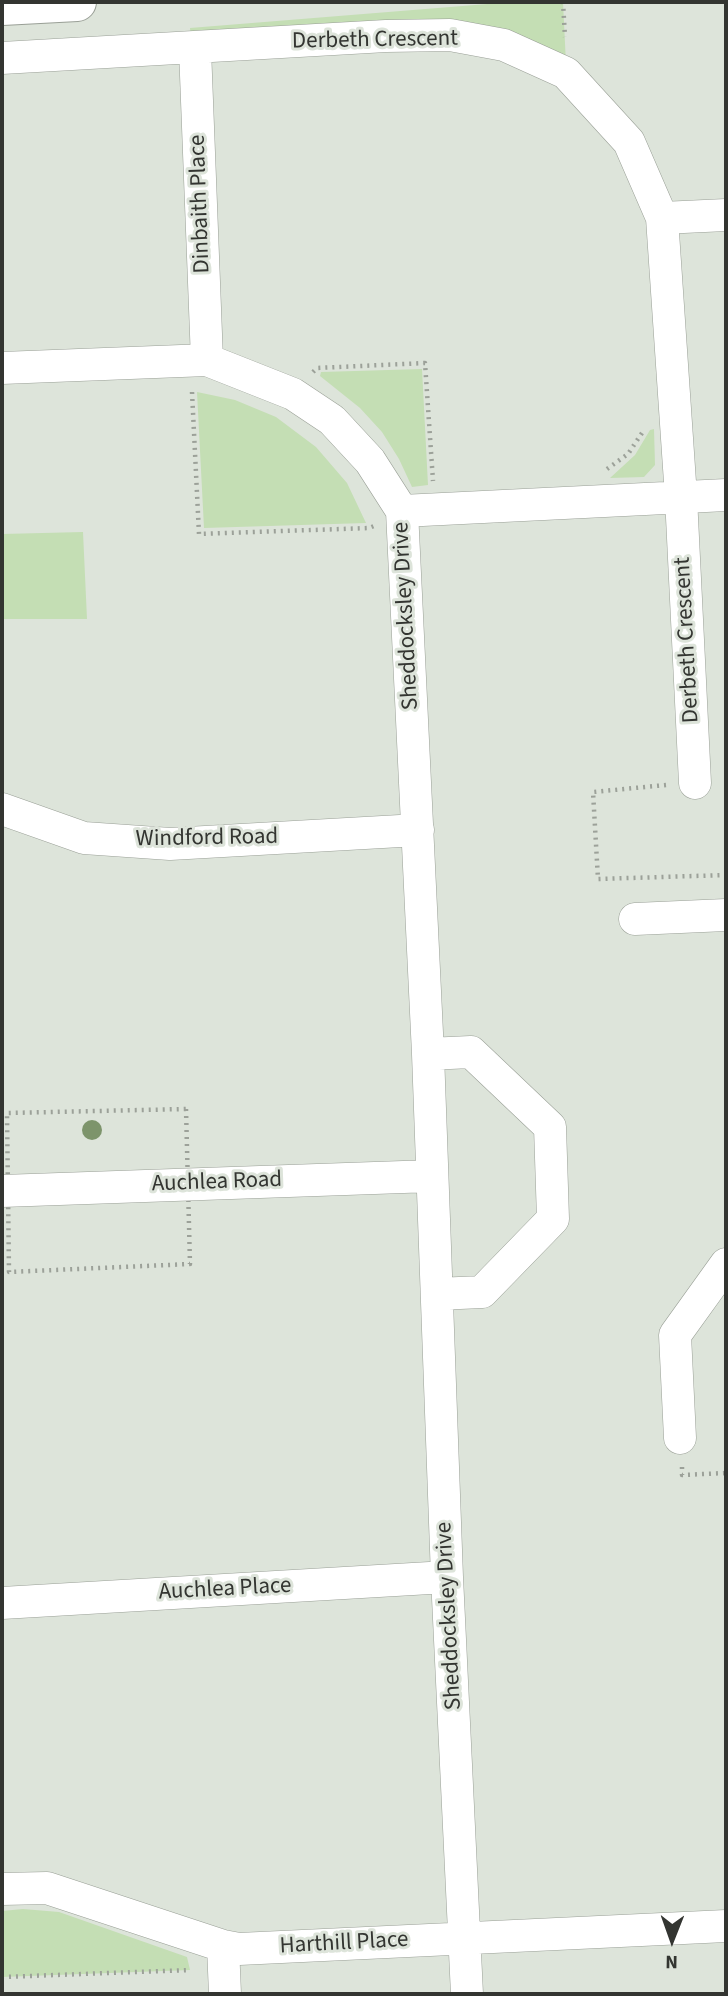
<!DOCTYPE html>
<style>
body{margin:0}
#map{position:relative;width:728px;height:1996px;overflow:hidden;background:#dde4da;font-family:"Source Sans 3",sans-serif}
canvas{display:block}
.frame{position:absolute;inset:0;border:4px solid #333531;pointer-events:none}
.north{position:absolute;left:637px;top:1905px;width:70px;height:70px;-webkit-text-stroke:5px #dde4da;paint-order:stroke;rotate:181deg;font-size:19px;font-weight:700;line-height:28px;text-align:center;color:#333531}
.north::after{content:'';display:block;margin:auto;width:24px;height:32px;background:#333531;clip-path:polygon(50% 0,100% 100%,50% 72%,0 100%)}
</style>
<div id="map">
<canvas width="728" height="1996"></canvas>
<div class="frame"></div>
<div class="north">N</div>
</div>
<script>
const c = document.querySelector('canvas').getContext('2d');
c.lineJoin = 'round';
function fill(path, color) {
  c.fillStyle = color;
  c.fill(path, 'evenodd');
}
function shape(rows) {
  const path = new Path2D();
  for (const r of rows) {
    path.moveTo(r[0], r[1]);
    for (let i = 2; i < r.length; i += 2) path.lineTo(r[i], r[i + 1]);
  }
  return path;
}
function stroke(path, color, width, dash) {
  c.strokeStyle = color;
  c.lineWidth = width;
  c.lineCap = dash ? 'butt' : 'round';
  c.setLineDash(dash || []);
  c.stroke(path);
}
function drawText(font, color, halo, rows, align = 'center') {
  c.font = font + ' "Source Sans 3",sans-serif';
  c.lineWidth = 6;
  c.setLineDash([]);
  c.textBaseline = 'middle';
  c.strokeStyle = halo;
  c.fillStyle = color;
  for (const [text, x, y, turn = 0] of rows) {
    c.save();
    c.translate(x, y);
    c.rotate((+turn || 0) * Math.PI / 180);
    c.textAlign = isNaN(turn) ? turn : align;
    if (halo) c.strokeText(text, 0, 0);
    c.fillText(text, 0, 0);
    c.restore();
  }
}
fill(shape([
 [512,2,563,2,566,64,504,36,191,39,190,28],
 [422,369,428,485,412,487,399,459,382,432,360,408,320,376,321,372],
 [197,392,235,400,276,417,316,447,347,483,366,523,204,528],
 [654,429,655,465,644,477,610,478,635,455,650,430],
 [83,532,87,619,2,619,2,534],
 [23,1909,59,1912,187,1957,190,1970,2,1977,2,1911]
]), '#c4deb4');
const minor = shape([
 [195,49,207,360],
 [2,58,386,36,450,35,504,45,566,73,629,142,662,218,681,497,695,783],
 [662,218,726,215],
 [2,368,207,360,293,394,332,420,370,461,402,511,428,1054,447,1577,467,1994],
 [402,511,726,495],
 [2,809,84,838,170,844,418,830],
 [635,919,726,915],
 [428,1054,471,1052,550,1127,553,1219,482,1292,437,1294],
 [2,1191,432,1176],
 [680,1438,675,1335,726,1264],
 [2,1603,447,1577],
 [2,1889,47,1888,223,1946,239,1949,726,1926],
 [223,1946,225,1994]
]);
const major = shape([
 [2,6,77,2]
]);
stroke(minor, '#999f96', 33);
stroke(major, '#999f96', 40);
stroke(shape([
 [563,2,565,37],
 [313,372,317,368,425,363,433,481],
 [192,392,199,534,369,528,374,526],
 [607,469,628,454,644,430],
 [666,785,593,792,598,879,726,875],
 [186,1109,190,1264,9,1272,7,1113,186,1109],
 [682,1467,682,1475,726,1473],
 [2,1977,190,1970]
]), '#9ca199', 4.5, [2, 5]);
stroke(minor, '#fff', 32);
stroke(major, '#fff', 38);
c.fillStyle = '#7d946b';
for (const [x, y] of [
 [92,1130]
]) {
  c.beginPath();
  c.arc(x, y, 10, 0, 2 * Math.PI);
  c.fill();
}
drawText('23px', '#333531', '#dde4da', [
 ["Derbeth Crescent",375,41,-1],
 ["Dinbaith Place",201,204,-92],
 ["Sheddocksley Drive",407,616,-93],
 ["Derbeth Crescent",688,640,-93],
 ["Windford Road",207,839,-1],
 ["Auchlea Road",217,1183,-2],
 ["Auchlea Place",225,1590,-3],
 ["Sheddocksley Drive",450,1616,-93],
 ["Harthill Place",344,1944,-3]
]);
</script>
